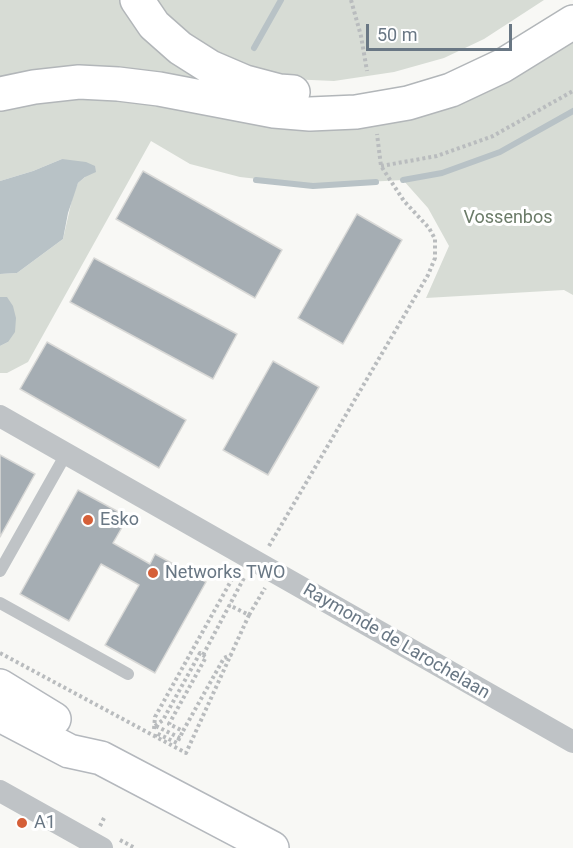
<!DOCTYPE html>
<style>
body{margin:0}
#map{position:relative;width:573px;height:848px;overflow:hidden;background:#f8f8f5;font-family:Roboto,sans-serif}
canvas{display:block}
.scale{position:absolute;left:366px;top:24px;width:146px;height:27px;box-sizing:border-box;border:3px solid #697784;border-top:0;padding-left:8px;font-size:18px;line-height:21px;white-space:nowrap;color:#697784;-webkit-text-stroke:4px #fff;paint-order:stroke}
</style>
<div id="map">
<canvas width="573" height="848"></canvas>
<div class="scale">50 m</div>
</div>
<script>
const c = document.querySelector('canvas').getContext('2d');
c.lineJoin = 'round';
function fill(path, color) {
  c.fillStyle = color;
  c.fill(path, 'evenodd');
}
function shape(rows) {
  const path = new Path2D();
  for (const r of rows) {
    path.moveTo(r[0], r[1]);
    for (let i = 2; i < r.length; i += 2) path.lineTo(r[i], r[i + 1]);
  }
  return path;
}
function stroke(path, color, width, dash) {
  c.strokeStyle = color;
  c.lineWidth = width;
  c.lineCap = dash ? 'butt' : 'round';
  c.setLineDash(dash || []);
  c.stroke(path);
}
function drawText(font, color, halo, rows, align = 'center') {
  c.font = font + ' Roboto,sans-serif';
  c.lineWidth = 6;
  c.setLineDash([]);
  c.textBaseline = 'middle';
  c.strokeStyle = halo;
  c.fillStyle = color;
  for (const [text, x, y, turn = 0] of rows) {
    c.save();
    c.translate(x, y);
    c.rotate((+turn || 0) * Math.PI / 180);
    c.textAlign = isNaN(turn) ? turn : align;
    if (halo) c.strokeText(text, 0, 0);
    c.fillText(text, 0, 0);
    c.restore();
  }
}
fill(shape([
 [0,0,123,0,239,91,0,84],
 [154,0,544,0,484,39,444,58,394,72,334,81,289,79,250,71,182,32],
 [573,36,573,295,564,290,426,298,449,246,428,208,403,180,312,185,240,177,190,164,151,141,28,362,7,373,0,373,0,346,8,342,7,297,0,297,0,274,17,273,63,239,73,195,78,183,85,177,62,159,33,171,0,181,0,106,79,94,310,125]
]), '#d7dcd5');
fill(shape([
 [62,159,86,162,95,166,96,172,85,177,78,183,68,213,63,239,17,273,0,274,0,181,33,171],
 [0,297,7,297,13,306,16,318,15,332,8,342,0,346]
]), '#b8c2c6');
stroke(shape([
 [254,48,281,0],
 [256,180,313,186,376,182],
 [403,180,442,173,500,152,573,111]
]), '#b8c2c6', 6);
const building = shape([
 [143,171,282,250,255,298,116,219,143,171],
 [357,214,402,240,343,344,298,318,357,214],
 [94,258,237,334,213,379,70,302,94,258],
 [47,342,186,420,159,468,20,389,47,342],
 [273,361,319,387,268,475,223,450,273,361],
 [0,455,35,474,0,537,0,455],
 [78,490,128,517,113,543,150,564,155,554,206,582,155,673,105,645,139,585,101,564,69,621,20,594,78,490]
]);
fill(building, '#a5adb3');
stroke(building, '#d9d9d7', 1.5);
const secondary = shape([
 [0,686,54,719],
 [0,715,69,751,101,758,272,848]
]);
const highway = shape([
 [137,0,154,25,180,48,210,67,245,82,279,91,293,92],
 [0,94,34,87,79,82,118,84,159,89,274,111,310,114,356,112,408,103,451,90,502,66,573,22]
]);
stroke(secondary, '#b4b8bd', 36);
stroke(highway, '#b2b6b9', 36);
stroke(shape([
 [351,0,361,36,367,71],
 [381,166,437,156,493,136,573,91],
 [269,546,428,275,435,258,435,239,429,228,404,201,381,166,377,134],
 [249,615,265,588],
 [0,653,186,753,249,615,229,605],
 [203,655,245,576],
 [155,726,163,720,200,653,206,657,169,724,183,731,224,658,231,655],
 [156,726,180,738],
 [154,729,155,717,236,572],
 [155,737,156,733,177,743,183,731],
 [100,826,104,818],
 [120,840,135,848]
]), '#b9bcbe', 4, [3, 3]);
stroke(shape([
 [0,571,66,454],
 [0,603,128,674]
]), '#bfc3c6', 12);
stroke(shape([
 [0,416,573,742],
 [0,791,102,848]
]), '#bfc3c6', 22);
stroke(secondary, '#fff', 33);
stroke(highway, '#fff', 33);
for (const [x, y, r, color] of [
 [88,520,6,"#d55f38"],
 [153,573,6,"#d55f38"],
 [22,823,6,"#d55f38"]
]) {
  const dot = new Path2D();
  dot.arc(x, y, r, 0, 2 * Math.PI);
  c.fillStyle = color;
  c.fill(dot);
  stroke(dot, '#fff', 2);
}
drawText('18px', '#6b7b68', '#fff', [
 ["Vossenbos",508,218]
]);
drawText('18px', '#697784', '#fff', [
 ["Esko",100,520],
 ["Networks TWO",165,573],
 ["A1",34,823]
], 'left');
drawText('18px', '#697784', '#fff', [
 ["Raymonde de Larochelaan",396,642,30]
]);
</script>
